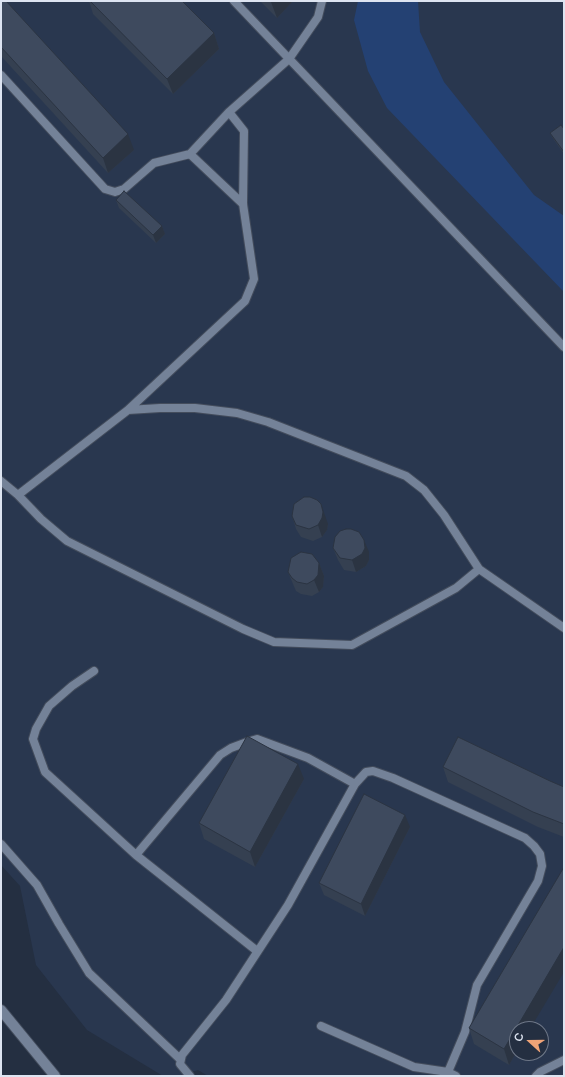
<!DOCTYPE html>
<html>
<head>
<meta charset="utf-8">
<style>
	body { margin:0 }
	#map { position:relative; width:565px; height:1077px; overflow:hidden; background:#242f41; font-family:Manrope,sans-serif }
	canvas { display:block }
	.frame { position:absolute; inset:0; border:2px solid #dde4f1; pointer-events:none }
	.north { position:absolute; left:509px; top:1021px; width:40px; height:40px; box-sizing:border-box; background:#242f41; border:1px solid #6e7787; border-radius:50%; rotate:291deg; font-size:11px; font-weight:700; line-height:16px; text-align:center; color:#dde4f1 }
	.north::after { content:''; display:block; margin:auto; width:14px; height:18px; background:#efa377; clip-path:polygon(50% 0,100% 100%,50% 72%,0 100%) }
</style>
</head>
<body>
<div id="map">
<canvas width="565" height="1077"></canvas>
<div class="frame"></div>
<div class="north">С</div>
</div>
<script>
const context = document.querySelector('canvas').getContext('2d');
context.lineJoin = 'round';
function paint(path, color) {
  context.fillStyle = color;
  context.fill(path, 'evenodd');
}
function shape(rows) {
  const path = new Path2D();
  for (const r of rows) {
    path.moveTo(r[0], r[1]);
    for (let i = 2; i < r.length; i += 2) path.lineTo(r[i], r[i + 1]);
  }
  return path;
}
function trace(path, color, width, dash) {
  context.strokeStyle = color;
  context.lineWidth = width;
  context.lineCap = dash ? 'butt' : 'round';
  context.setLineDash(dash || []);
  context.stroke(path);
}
paint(shape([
	[1,1,564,1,564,1076,208,1076,198,1070,179,1076,163,1076,87,1030,36,965,20,886,1,865],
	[517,1029,541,1029,541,1053,517,1053]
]), '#29374f');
paint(shape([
	[358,1,418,1,420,32,444,82,534,195,564,216,564,292,387,108,368,71,354,20]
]), '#244173');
const lane = shape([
	[234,1,564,347],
	[1,75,105,189,115,192,124,189,154,163,190,154,229,112,289,59,318,17,322,1],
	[190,154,243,204],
	[128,410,245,301,254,279,243,204,244,131,229,112],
	[1,481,18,495,128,410,160,408,195,408,237,413,268,422,406,476,424,490,444,515,479,569,564,628],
	[18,495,41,519,67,541,243,629,274,642,352,645,456,588,479,569],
	[94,671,72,686,49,706,36,729,33,739,45,772,136,855,257,951],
	[1,844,37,885,59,924,89,973,180,1059],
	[136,855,220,755,231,748,247,742,257,739,308,758,355,784],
	[448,1072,456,1076],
	[190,1076,180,1064,182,1055,226,1000,288,905,355,784,366,772,373,771,393,778,525,838,534,846,540,854,542,866,538,881,477,985,465,1032,448,1072,414,1067,321,1026],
	[536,1076,540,1072,564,1060]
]);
const street = shape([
	[1,1010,55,1076]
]);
trace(lane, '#434c5c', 10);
trace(street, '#434c5c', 12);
trace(lane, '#748298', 8);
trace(street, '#748298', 10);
paint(shape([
	[1,1,134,150,108,173,1,56],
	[89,1,182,1,214,33,219,49,173,94,93,14],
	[260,1,293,1,277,18],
	[564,129,564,154,552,137,550,133],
	[116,200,162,226,165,234,156,243,119,208],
	[292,516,328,524,327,530,322,537,313,541,301,537,296,529],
	[333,548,369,552,369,560,366,566,356,572,344,570,338,560],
	[319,563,324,576,323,587,319,592,312,596,301,594,296,591,293,584,288,572],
	[443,767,550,781,564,787,564,837,538,827,448,782],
	[304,779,255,867,204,839,199,823],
	[410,827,365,916,324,895,319,883],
	[469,1028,517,1029,517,1051,509,1065,474,1044]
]), '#354051');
paint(shape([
	[273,1,293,1,277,18,271,2],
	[214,33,219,49,173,94,167,79],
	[128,134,134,150,108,173,103,158],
	[162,226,165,234,156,243,153,235],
	[321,504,328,524,327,530,322,537,318,525],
	[364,540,369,552,369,560,366,566,356,572,352,560],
	[319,563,324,576,323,587,319,592,314,580],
	[298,764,304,779,255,867,250,852],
	[405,815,410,827,365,916,361,904],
	[564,947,564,972,530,1029,517,1029,517,1051,509,1065,504,1049]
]), '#2b3442');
const building = shape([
	[1,1,6,1,128,134,103,158,1,47,1,1],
	[90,1,182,1,214,33,167,79,90,1],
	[561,125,564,129,564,152,550,133,561,125],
	[124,191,162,226,153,235,116,200,124,191],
	[304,497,310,497,317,500,321,504,323,512,322,518,318,525,309,529,296,525,292,516,294,504,304,497],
	[346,529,351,529,359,532,364,540,365,548,362,554,352,560,340,558,333,548,335,537,340,531,346,529],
	[301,552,312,554,319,563,318,575,314,580,307,584,297,582,292,578,288,572,291,558,301,552],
	[247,736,298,764,250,852,199,823,247,736],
	[458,737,550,781,564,787,564,824,533,812,443,767,458,737],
	[364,794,405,815,361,904,319,883,364,794],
	[564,867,564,947,504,1049,469,1028,564,867]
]);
paint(building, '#3e4a5e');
trace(building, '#2b3442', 1);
</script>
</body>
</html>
